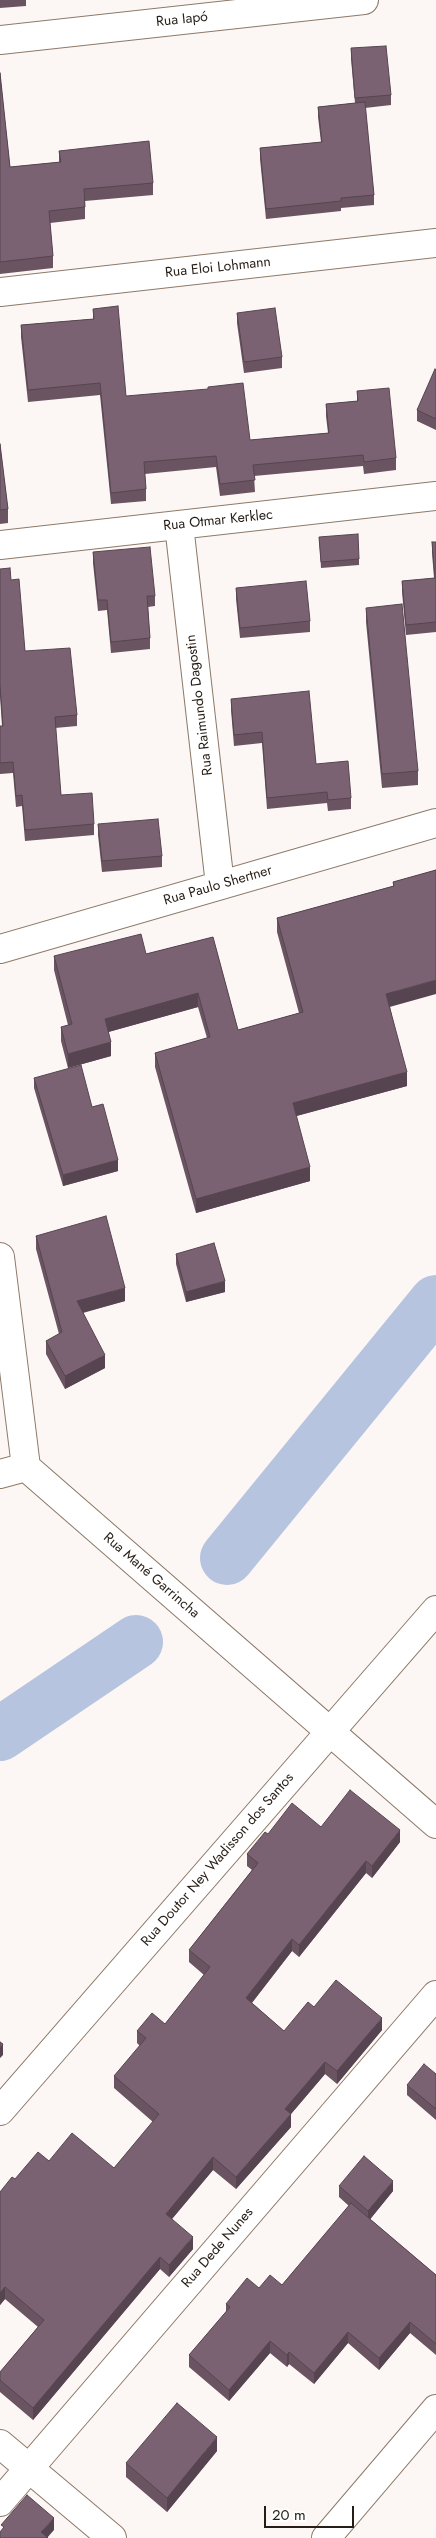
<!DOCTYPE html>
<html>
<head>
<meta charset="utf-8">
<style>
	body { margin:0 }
	#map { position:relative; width:436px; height:2538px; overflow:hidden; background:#fcf7f4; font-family:Jost,sans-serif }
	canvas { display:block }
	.scale { position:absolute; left:264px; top:2506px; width:90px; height:22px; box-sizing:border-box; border:2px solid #251d16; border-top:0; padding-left:6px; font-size:15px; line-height:18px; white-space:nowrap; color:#251d16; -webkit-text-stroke:4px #fff; paint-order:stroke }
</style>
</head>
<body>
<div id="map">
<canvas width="436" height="2538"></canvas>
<div class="scale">20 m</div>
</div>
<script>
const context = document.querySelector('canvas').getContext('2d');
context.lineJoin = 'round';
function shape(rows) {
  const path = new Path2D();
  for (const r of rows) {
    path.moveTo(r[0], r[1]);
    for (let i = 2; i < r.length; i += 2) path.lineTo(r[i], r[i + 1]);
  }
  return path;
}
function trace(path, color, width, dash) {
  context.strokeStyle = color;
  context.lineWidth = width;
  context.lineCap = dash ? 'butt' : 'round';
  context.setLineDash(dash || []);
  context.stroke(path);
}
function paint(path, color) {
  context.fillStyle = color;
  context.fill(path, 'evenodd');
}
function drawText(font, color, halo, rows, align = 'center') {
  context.font = font + ' Jost,sans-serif';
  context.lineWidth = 4;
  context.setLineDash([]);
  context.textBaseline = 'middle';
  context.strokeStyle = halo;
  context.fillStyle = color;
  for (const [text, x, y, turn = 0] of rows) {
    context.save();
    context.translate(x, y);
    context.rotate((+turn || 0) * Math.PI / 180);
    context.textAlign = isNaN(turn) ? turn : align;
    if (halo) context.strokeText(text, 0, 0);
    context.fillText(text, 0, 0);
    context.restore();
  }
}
trace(shape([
	[227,1558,436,1302],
	[0,1734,136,1642]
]), '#b6c4df', 54);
const minor = shape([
	[0,40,364,0],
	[0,292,436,243],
	[179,525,220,885],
	[0,545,436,496],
	[0,949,436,823],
	[0,1257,26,1467,436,1824],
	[0,1474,26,1467],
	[0,2111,436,1610],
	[0,2444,112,2538],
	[0,2502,436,1995],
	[326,2538,436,2409]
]);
trace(minor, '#8d7968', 30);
trace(minor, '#fff', 28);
paint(shape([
	[0,0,26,0,26,6,0,8],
	[351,48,391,95,391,105,365,108,374,195,374,205,341,208,341,211,266,219,260,159,260,148,321,142,318,117,318,107,355,103,351,59],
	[0,73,10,167,59,162,59,151,153,183,153,195,85,201,85,219,50,223,53,256,53,268,0,274],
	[93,309,126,396,250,440,328,433,326,416,326,404,357,401,357,391,396,458,396,470,364,474,363,466,254,476,255,492,220,496,216,467,145,474,146,489,146,501,111,504,100,395,28,402,21,337,21,325,93,319],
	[237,313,282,357,282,368,244,373,237,323],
	[436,370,436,430,417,421,417,410],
	[0,444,8,509,8,523,0,524],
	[319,537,359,559,359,565,321,568],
	[432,542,436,542,436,632,406,635,402,592,402,581,434,578,432,553],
	[93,552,155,596,155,606,148,607,150,638,150,649,111,653,107,610,98,611,93,563],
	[0,569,11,580,25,651,77,715,77,726,55,728,61,795,94,824,94,835,25,841,22,806,16,807,13,773,0,774,0,726,2,726,0,696],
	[236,588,310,621,310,632,240,638,236,599],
	[366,608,418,771,418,785,382,788,366,622],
	[231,699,316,764,351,798,351,809,328,811,327,803,267,809,262,743,234,746,231,710],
	[98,824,162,856,162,867,102,872,98,835],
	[436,870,390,1007,407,1086,296,1116,310,1181,196,1213,155,1067,155,1053,207,1038,198,1007,108,1032,111,1056,68,1068,61,1041,61,1027,68,1025,54,970,54,956,146,954,213,937,238,1030,299,1013,277,932,277,918,393,886,393,882],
	[34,1078,92,1107,118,1171,63,1186,34,1088],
	[36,1236,125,1301,83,1313,105,1368,65,1389,46,1354,46,1341,59,1334,36,1249],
	[176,1254,225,1292,186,1302,176,1264],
	[321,1827,400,1842,372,1878,366,1873,299,1957,292,1951,252,2003,284,2031,314,2007,382,2030,337,2084,325,2074,291,2114,291,2127,236,2189,213,2170,172,2219,193,2249,169,2277,160,2269,33,2420,0,2392,0,2372,38,2327,5,2299,0,2305,0,2192,15,2179,49,2161,114,2168,153,2122,114,2088,114,2076,140,2046,137,2043,137,2031,165,2024,204,1975,189,1962,189,1950,252,1870,247,1866,247,1854,268,1834],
	[436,2074,436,2120,407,2095,407,2085],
	[339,2186,393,2191,370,2219,436,2275,436,2355,410,2333,379,2370,348,2343,314,2384,289,2364,287,2367,270,2353,229,2401,189,2367,189,2355,226,2312,226,2304,259,2288,282,2285,349,2206,339,2197],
	[217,2451,167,2512,126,2477,126,2463]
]), '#6a5462');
paint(shape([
	[436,980,436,994,386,1008,386,994],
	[198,993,198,1007,105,1033,105,1019],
	[111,1042,111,1056,68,1068,68,1054],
	[407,1072,407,1086,293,1117,293,1103],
	[118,1160,118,1171,63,1186,63,1175],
	[310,1167,310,1181,196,1213,196,1199],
	[225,1281,225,1292,186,1302,186,1292],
	[125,1288,125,1301,77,1314,77,1301],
	[105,1355,105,1368,65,1389,65,1376],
	[400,1830,400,1842,372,1878,372,1866],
	[366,1861,366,1873,299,1957,299,1945],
	[292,1939,292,1951,246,2010,246,1998],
	[382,2018,382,2030,337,2084,337,2071],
	[3,2044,3,2055,0,2058,0,2048],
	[325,2062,325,2074,285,2121,285,2109],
	[291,2114,291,2127,236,2189,236,2177],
	[213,2157,213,2170,166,2226,166,2214],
	[393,2181,393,2191,368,2222,368,2211],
	[193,2237,193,2249,169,2277,169,2265],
	[160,2257,160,2269,33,2420,33,2408],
	[5,2287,5,2299,0,2305,0,2293],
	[410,2322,410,2333,379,2370,379,2358],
	[348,2332,348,2343,314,2384,314,2373],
	[270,2341,270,2353,229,2401,229,2390],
	[289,2352,289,2364,287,2367,287,2355],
	[217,2437,217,2451,167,2512,167,2498],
	[54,2518,54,2530,47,2538,41,2532]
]), '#564550');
const building = shape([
	[386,46,391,95,355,98,351,48,386,46],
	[0,73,10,167,61,162,59,151,149,141,153,183,84,189,85,207,49,211,53,256,0,262,0,73],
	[365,102,374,195,341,198,341,201,266,209,260,148,322,142,318,107,365,102],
	[118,306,126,396,208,389,208,387,243,383,250,440,329,433,326,404,358,401,357,391,389,388,396,458,364,462,363,455,253,465,255,480,220,484,216,456,144,462,146,489,111,493,100,383,28,390,21,325,94,319,93,309,118,306],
	[275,308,282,357,244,362,237,313,275,308],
	[435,369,436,370,436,419,417,410,435,369],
	[0,444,8,509,0,510,0,444],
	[358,534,359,559,321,562,319,537,358,534],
	[432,542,436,542,436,622,406,625,402,581,435,578,432,542],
	[150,547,155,596,147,596,150,638,111,642,107,600,98,600,93,552,150,547],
	[10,568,11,580,19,579,25,651,70,648,77,715,55,717,61,795,92,793,94,824,25,830,22,795,16,796,13,762,0,763,0,726,3,726,0,685,0,569,10,568],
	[306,581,310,621,240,628,236,588,306,581],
	[402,604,418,771,382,774,366,608,402,604],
	[309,691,316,764,348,761,351,798,328,800,327,792,267,798,262,732,234,735,231,699,309,691],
	[158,819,162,856,102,861,98,824,158,819],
	[436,870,436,980,386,994,407,1072,293,1103,310,1167,196,1199,155,1053,210,1037,198,993,105,1019,111,1042,68,1054,61,1027,72,1024,54,956,141,934,146,954,213,937,238,1030,303,1012,277,918,394,886,393,882,436,870],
	[81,1065,92,1107,103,1104,118,1160,63,1175,34,1078,81,1065],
	[106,1216,125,1288,77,1301,105,1355,65,1376,46,1341,62,1332,36,1236,106,1216],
	[214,1243,225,1281,186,1292,176,1254,214,1243],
	[350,1790,400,1830,372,1866,366,1861,299,1945,292,1939,246,1998,284,2031,308,2002,314,2007,336,1980,382,2018,337,2071,325,2062,285,2109,291,2114,236,2177,213,2157,166,2214,193,2237,169,2265,160,2257,33,2408,0,2380,0,2372,44,2320,5,2287,0,2293,0,2192,12,2177,15,2179,38,2152,49,2161,72,2133,114,2168,159,2114,114,2076,146,2038,137,2031,152,2013,165,2024,210,1967,189,1950,258,1863,247,1854,265,1832,268,1834,292,1803,321,1827,350,1790],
	[0,2042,3,2044,0,2048,0,2042],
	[424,2064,436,2074,436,2109,407,2085,424,2064],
	[364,2156,393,2181,368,2211,339,2186,364,2156],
	[351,2203,436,2275,436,2344,410,2322,379,2358,348,2332,314,2373,289,2352,287,2355,270,2341,229,2390,189,2355,230,2307,226,2304,247,2278,259,2288,270,2275,282,2285,351,2203],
	[177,2403,217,2437,167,2498,126,2463,177,2403],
	[27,2495,54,2518,41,2532,48,2538,0,2538,0,2532,4,2527,1,2525,27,2495]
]);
paint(building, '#7b6272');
trace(building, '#564550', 1);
drawText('14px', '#251d16', '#fff', [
	["Rua Iapó",182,20,-6],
	["Rua Eloi Lohmann",218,268,-6],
	["Rua Otmar Kerklec",218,521,-6],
	["Rua Raimundo Dagostin",200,705,-97],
	["Rua Paulo Shertner",218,886,-16],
	["Rua Mané Garrincha",151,1576,41],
	["Rua Doutor Ney Wadisson dos Santos",218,1860,-49],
	["Rua Dede Nunes",218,2248,-49]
]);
</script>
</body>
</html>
